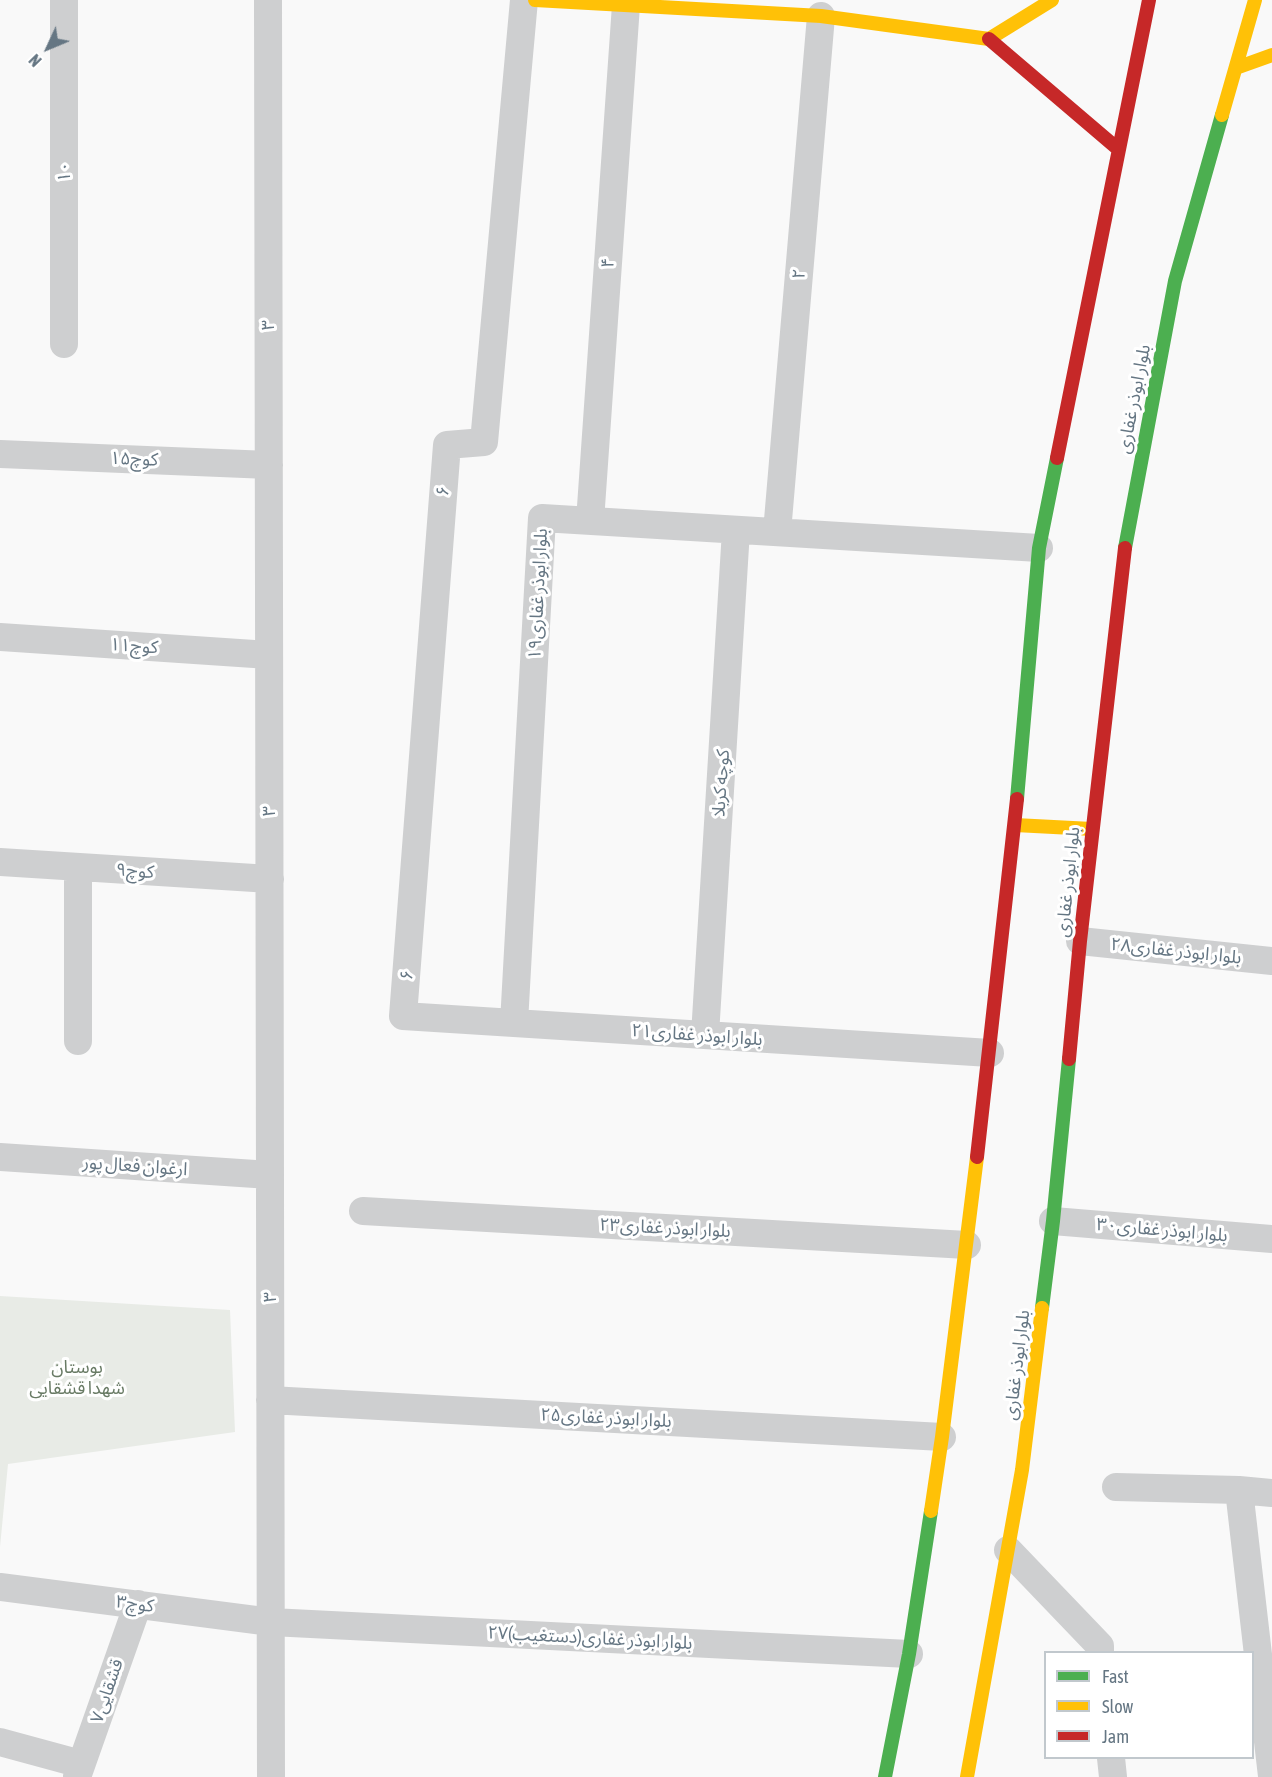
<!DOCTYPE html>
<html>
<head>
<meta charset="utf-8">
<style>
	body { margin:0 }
	#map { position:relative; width:1272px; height:1777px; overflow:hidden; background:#f9f9f9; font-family:"Asap Condensed",sans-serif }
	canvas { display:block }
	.legend { position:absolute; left:1044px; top:1651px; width:210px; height:108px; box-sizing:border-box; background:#fff; border:2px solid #c1c8cd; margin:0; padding:8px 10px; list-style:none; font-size:18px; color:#657683 }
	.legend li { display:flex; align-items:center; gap:12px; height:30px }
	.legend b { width:30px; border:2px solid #c1c8cd }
	.north { position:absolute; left:18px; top:18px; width:60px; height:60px; -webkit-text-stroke:4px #fff; paint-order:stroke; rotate:226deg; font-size:16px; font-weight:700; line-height:24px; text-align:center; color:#657683 }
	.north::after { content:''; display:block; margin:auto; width:21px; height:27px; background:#657683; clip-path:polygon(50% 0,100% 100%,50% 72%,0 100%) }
</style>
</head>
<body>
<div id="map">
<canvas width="1272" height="1777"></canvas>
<ul class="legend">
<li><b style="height:8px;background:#4caf50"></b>Fast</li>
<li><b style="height:8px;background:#ffc107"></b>Slow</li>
<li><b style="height:8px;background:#c62828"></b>Jam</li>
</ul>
<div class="north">N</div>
</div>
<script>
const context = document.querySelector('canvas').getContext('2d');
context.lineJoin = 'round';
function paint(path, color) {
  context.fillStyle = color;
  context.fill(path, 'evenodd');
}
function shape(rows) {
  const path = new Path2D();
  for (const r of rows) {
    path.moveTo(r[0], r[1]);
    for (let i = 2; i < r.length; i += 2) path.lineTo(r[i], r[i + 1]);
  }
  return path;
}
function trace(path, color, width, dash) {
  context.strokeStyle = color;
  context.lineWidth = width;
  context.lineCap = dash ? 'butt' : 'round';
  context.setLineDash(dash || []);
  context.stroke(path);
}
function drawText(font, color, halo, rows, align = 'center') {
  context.font = font + ' "Asap Condensed","Noto Sans Arabic",sans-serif';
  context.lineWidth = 6;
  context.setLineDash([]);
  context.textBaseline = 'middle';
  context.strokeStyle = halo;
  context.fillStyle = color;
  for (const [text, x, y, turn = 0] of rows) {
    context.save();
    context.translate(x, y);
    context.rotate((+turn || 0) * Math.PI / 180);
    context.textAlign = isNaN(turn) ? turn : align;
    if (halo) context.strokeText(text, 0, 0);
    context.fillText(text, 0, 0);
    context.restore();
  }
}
paint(shape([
	[0,1296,230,1310,235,1432,8,1464,0,1547]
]), '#e8ebe6');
trace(shape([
	[268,0,271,1777],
	[524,0,484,442,447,445,403,1016,990,1053],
	[64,344,64,0],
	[0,454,269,465],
	[590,521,626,5],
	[777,532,821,16],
	[0,637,269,655],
	[0,862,270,879],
	[1080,941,1272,961],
	[514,1023,542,518,1039,548],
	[705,1035,736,530],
	[78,1041,78,867],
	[0,1157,270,1175],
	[363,1211,967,1245],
	[1053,1221,1272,1239],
	[270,1400,942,1437],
	[1116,1487,1239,1490,1272,1493],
	[1239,1490,1272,1776],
	[1008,1550,1100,1646,1100,1652],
	[0,1587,271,1622,909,1654],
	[0,1742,81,1764],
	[1111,1758,1113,1777],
	[77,1777,138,1604]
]), '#cecfd0', 28);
trace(shape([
	[1125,548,1175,281,1222,115],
	[1017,799,1039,548,1057,458],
	[1042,1308,1053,1221,1069,1059],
	[885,1777,909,1654,931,1511]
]), '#4caf50', 14);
trace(shape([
	[535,0,821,16,989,39],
	[989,39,1052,0],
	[1236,68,1272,55],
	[1222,115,1255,0],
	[1015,825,1092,829],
	[931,1511,942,1437,977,1157],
	[967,1777,1022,1470,1042,1308]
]), '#ffc107', 14);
trace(shape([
	[989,39,1118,149],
	[1057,458,1149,0],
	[1069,1059,1080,941,1125,548],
	[977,1157,1017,799]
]), '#c62828', 14);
drawText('18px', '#657683', '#fff', [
	["۱۰",64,172,-90],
	["۴",608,263,-86],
	["۲",799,274,-85],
	["۳",268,325,-90],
	["بلوار ابوذر غفاری",1134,399,-79],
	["۱۵کوچ",134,459,2],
	["۶",443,491,-86],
	["بلوار ابوذر غفاری۱۹",538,594,-87],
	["۱۱کوچ",134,646,4],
	["کوچه کربلا",721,783,-86],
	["۳",269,811,-90],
	["۹کوچ",135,871,4],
	["بلوار ابوذر غفاری",1068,882,-84],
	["بلوار ابوذر غفاری۲۸",1176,951,6],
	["۶",407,975,-86],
	["۲۱بلوار ابوذر غفاری",697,1035,4],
	["ارغوان فعال پور",135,1166,4],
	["بلوار ابوذر غفاری۲۳",665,1228,3],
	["بلوار ابوذر غفاری۳۰",1162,1230,5],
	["۳",270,1297,-90],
	["بلوار ابوذر غفاری",1017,1365,-83],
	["بلوار ابوذر غفاری۲۵",606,1418,3],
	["۳کوچ",135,1604,7],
	["۲۷بلوار ابوذر غفاری(دستغیب)",590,1638,3],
	["۷قشقایی",107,1691,-71]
]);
drawText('18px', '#687a64', '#fff', [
	["بوستان",77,1367],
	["شهدا قشقایی",77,1388]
]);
</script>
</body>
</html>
